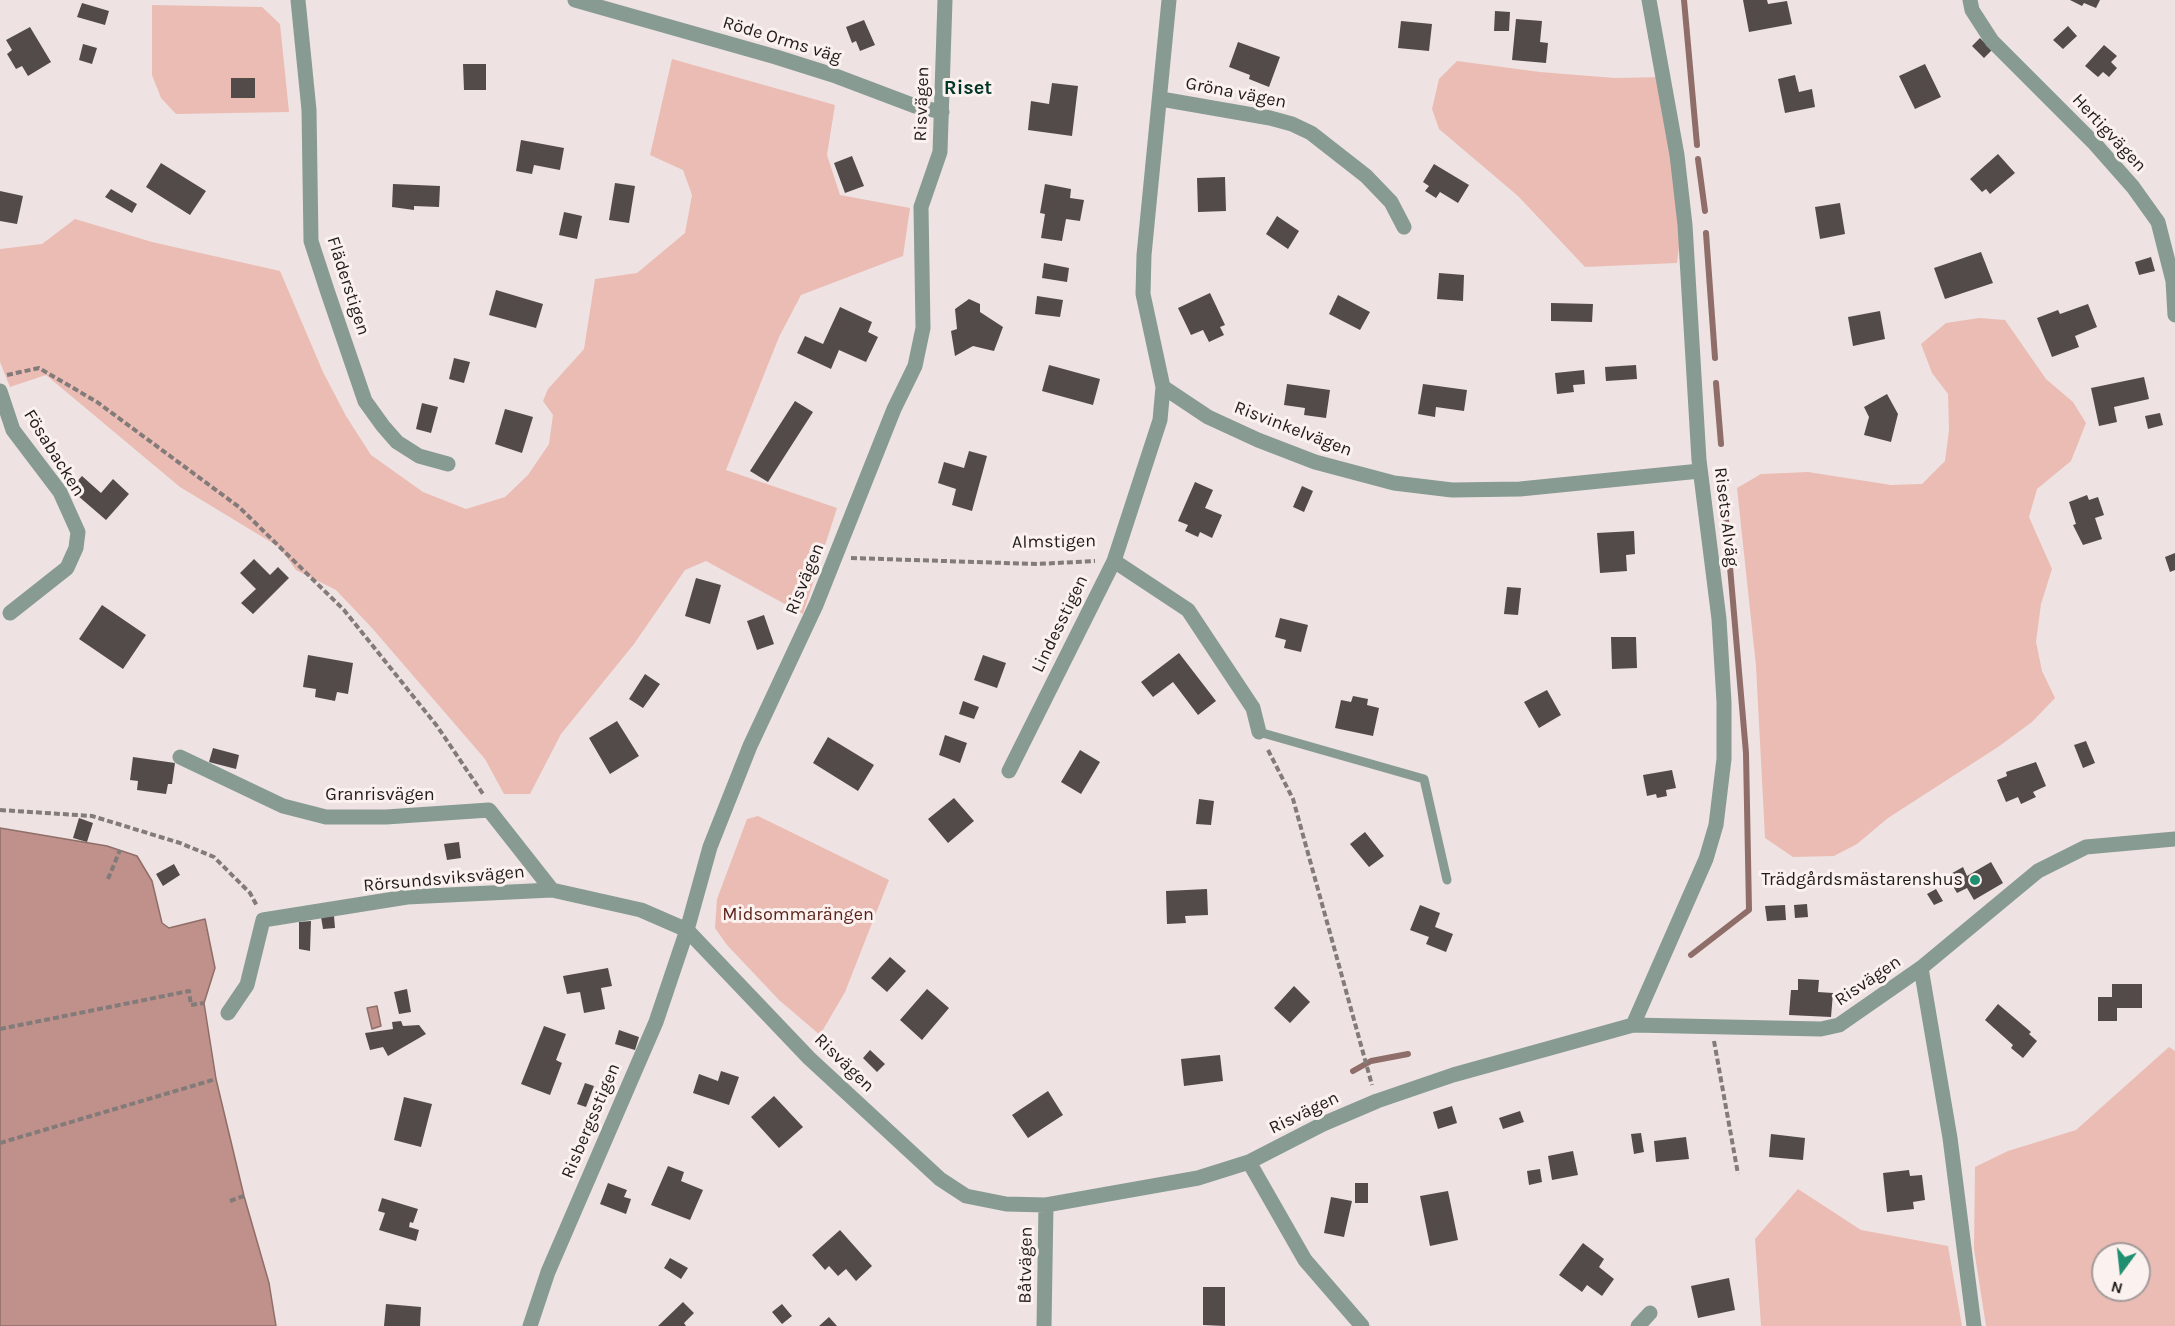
<!DOCTYPE html>
<html>
<head>
<meta charset="utf-8">
<style>
	body { margin:0 }
	#map { position:relative; width:2175px; height:1326px; overflow:hidden; background:#eee3e2; font-family:Karla,sans-serif }
	canvas { display:block }
	.north { position:absolute; left:2091px; top:1242px; width:60px; height:60px; box-sizing:border-box; background:#fbf1ef; border:2px solid #a39b9a; border-radius:50%; rotate:195deg; font-size:16px; font-weight:700; line-height:24px; text-align:center; color:#1f1b1b }
	.north::after { content:''; display:block; margin:auto; width:21px; height:27px; background:#1f8f70; clip-path:polygon(50% 0,100% 100%,50% 72%,0 100%) }
</style>
</head>
<body>
<div id="map">
<canvas width="2175" height="1326"></canvas>
<div class="north">N</div>
</div>
<script>
const context = document.querySelector('canvas').getContext('2d');
context.lineJoin = 'round';
function paint(path, color) {
  context.fillStyle = color;
  context.fill(path, 'evenodd');
}
function shape(rows) {
  const path = new Path2D();
  for (const r of rows) {
    path.moveTo(r[0], r[1]);
    for (let i = 2; i < r.length; i += 2) path.lineTo(r[i], r[i + 1]);
  }
  return path;
}
function trace(path, color, width, dash) {
  context.strokeStyle = color;
  context.lineWidth = width;
  context.lineCap = dash ? 'butt' : 'round';
  context.setLineDash(dash || []);
  context.stroke(path);
}
function drawText(font, color, halo, rows, align = 'center') {
  context.font = font + ' Karla,sans-serif';
  context.lineWidth = 6;
  context.setLineDash([]);
  context.textBaseline = 'middle';
  context.strokeStyle = halo;
  context.fillStyle = color;
  for (const [text, x, y, turn = 0] of rows) {
    context.save();
    context.translate(x, y);
    context.rotate((+turn || 0) * Math.PI / 180);
    context.textAlign = isNaN(turn) ? turn : align;
    if (halo) context.strokeText(text, 0, 0);
    context.fillText(text, 0, 0);
    context.restore();
  }
}
paint(shape([
	[152,5,262,7,280,24,289,112,176,114,161,98,152,75],
	[672,59,835,105,827,155,840,195,910,208,903,256,801,295,779,337,726,470,837,508,803,614,706,561,685,570,634,644,561,734,530,794,504,794,485,759,372,628,336,590,296,570,279,547,180,487,46,375,10,387,0,362,0,249,42,244,75,219,152,242,280,271,323,372,346,416,371,455,423,492,466,509,505,497,528,475,549,444,553,415,543,401,548,389,584,349,595,279,637,273,685,233,692,195,683,170,650,155],
	[1457,61,1540,72,1615,78,1664,77,1682,223,1677,263,1585,267,1518,196,1439,129,1432,109,1439,79],
	[1979,318,2005,320,2046,379,2073,402,2086,423,2071,461,2037,489,2029,517,2052,569,2041,604,2036,642,2042,671,2055,698,2032,722,1998,747,1888,818,1857,844,1834,856,1793,857,1765,838,1756,666,1737,488,1761,474,1808,472,1891,485,1922,484,1945,461,1949,430,1948,394,1932,373,1921,344,1946,323],
	[758,816,889,880,845,992,820,1035,779,1000,727,945,715,928,717,899,747,819],
	[2169,1047,2175,1051,2175,1326,1986,1326,1974,1249,1975,1167,2008,1151,2076,1130],
	[2103,1254,2139,1254,2139,1290,2103,1290],
	[1798,1189,1861,1230,1948,1246,1962,1326,1761,1326,1755,1239]
]), '#ebbcb4');
const water = shape([
	[0,828,107,846,137,856,152,881,162,923,169,928,205,919,215,968,204,1003,216,1079,244,1196,269,1283,276,1326,0,1326,0,828],
	[377,1006,381,1026,372,1029,367,1008,377,1006]
]);
paint(water, '#bf918a');
trace(water, '#8f6e69', 1.5);
trace(shape([
	[1684,0,1697,145],
	[1698,159,1705,211],
	[1706,233,1715,358],
	[1716,383,1721,444],
	[1691,955,1749,910,1746,753,1722,474],
	[1353,1071,1371,1061,1408,1054]
]), '#8f6e69', 6);
paint(shape([
	[1743,0,1767,0,1768,4,1787,1,1792,24,1749,32],
	[2070,0,2100,0,2096,8,2084,3,2082,6],
	[82,3,109,11,105,25,77,17],
	[1495,11,1510,12,1509,31,1494,31],
	[1516,19,1542,21,1540,42,1548,43,1546,63,1512,60],
	[864,20,875,45,860,51,856,41,852,43,846,27],
	[1401,21,1432,24,1429,51,1398,48],
	[2068,26,2077,36,2063,49,2053,40],
	[30,27,51,62,28,76,22,66,16,69,7,54,12,50,6,40],
	[1980,38,1992,50,1984,58,1972,46],
	[1238,42,1280,57,1269,87,1249,79,1250,75,1229,67],
	[83,44,97,48,92,64,79,60],
	[2104,45,2117,56,2111,62,2117,68,2109,77,2103,72,2098,77,2085,66],
	[463,64,486,64,486,90,464,90],
	[1925,64,1941,97,1915,109,1899,76],
	[1795,75,1799,92,1812,89,1815,107,1785,113,1778,79],
	[231,78,255,78,255,98,231,98],
	[1052,83,1078,86,1072,136,1028,130,1031,101,1049,104],
	[521,140,564,148,560,170,534,165,532,174,516,171],
	[1998,154,2015,173,1990,194,1986,189,1982,192,1970,179],
	[852,156,864,186,845,193,834,163],
	[161,163,206,191,190,215,146,187],
	[1434,164,1469,185,1458,203,1440,192,1436,198,1425,191,1429,186,1423,182],
	[1225,177,1226,211,1198,212,1197,178],
	[615,183,635,186,629,223,609,220],
	[393,184,440,186,439,207,414,206,414,210,392,207],
	[1045,184,1071,189,1070,198,1084,200,1080,221,1066,219,1062,241,1041,238,1045,214,1040,213],
	[111,189,137,204,132,213,105,197],
	[0,191,23,196,17,224,0,221],
	[1840,203,1845,234,1820,239,1815,207],
	[564,212,582,216,577,239,559,235],
	[1277,216,1299,231,1288,249,1266,234],
	[1981,252,1993,283,1945,299,1934,268],
	[2151,257,2155,271,2139,275,2135,262],
	[1044,263,1069,268,1067,282,1042,278],
	[1439,273,1464,275,1463,301,1437,299],
	[496,290,543,304,536,328,489,315],
	[1210,293,1225,325,1220,327,1224,335,1209,342,1203,330,1191,335,1178,308],
	[1338,295,1370,312,1360,330,1329,314],
	[1037,296,1063,300,1060,317,1035,314],
	[969,299,980,304,980,312,1003,327,994,351,973,346,955,356,951,331,957,329,955,309],
	[1551,303,1593,304,1592,322,1551,321],
	[2088,304,2097,327,2075,336,2079,347,2052,357,2037,318,2058,310,2060,314],
	[840,307,872,322,868,332,878,337,866,362,839,350,831,369,797,353,805,336,823,344],
	[1880,311,1885,339,1853,346,1848,317],
	[454,358,470,362,464,383,449,379],
	[1049,365,1100,379,1093,405,1042,391],
	[1636,365,1637,379,1606,381,1605,367],
	[1584,370,1585,384,1573,385,1574,392,1557,394,1555,373],
	[2144,377,2149,399,2114,407,2117,422,2099,426,2091,388],
	[1287,384,1330,390,1326,418,1304,415,1305,408,1284,405],
	[1423,384,1467,390,1464,411,1436,407,1435,417,1418,414],
	[1887,394,1898,414,1891,442,1864,435,1869,417,1864,407],
	[795,401,813,412,768,482,750,471],
	[422,403,438,407,431,433,416,429],
	[505,409,533,417,522,453,495,444],
	[2160,413,2163,425,2148,429,2145,416],
	[969,451,987,456,972,511,952,505,956,489,938,483,944,462,964,468],
	[82,476,101,493,113,479,129,494,106,520,70,489],
	[1195,482,1213,490,1205,508,1222,515,1212,538,1200,532,1198,537,1185,531,1188,525,1178,521],
	[1302,486,1313,491,1304,512,1293,507],
	[2087,495,2089,500,2098,497,2104,515,2095,518,2102,539,2083,545,2073,525,2076,524,2069,502],
	[1634,531,1635,554,1626,555,1627,571,1600,573,1597,533],
	[2175,553,2175,570,2170,572,2165,557],
	[254,559,270,575,278,567,289,578,253,614,241,603,256,589,240,573],
	[696,578,721,585,710,624,685,616],
	[1507,587,1521,588,1518,615,1504,614],
	[102,605,146,635,123,669,79,639],
	[764,615,774,644,757,650,747,621],
	[1280,618,1308,625,1301,652,1284,648,1286,640,1275,637],
	[1611,637,1636,637,1637,668,1612,669],
	[1179,653,1216,701,1198,715,1173,682,1153,697,1141,682],
	[308,655,353,663,348,694,337,692,335,701,315,697,316,689,303,687],
	[983,655,1006,663,997,688,974,680],
	[645,674,660,684,643,708,629,699],
	[1547,690,1561,715,1539,728,1524,702],
	[1353,696,1368,699,1367,705,1379,708,1373,736,1335,728,1341,700,1351,702],
	[963,701,979,707,974,719,959,714],
	[617,721,639,756,610,774,589,738],
	[945,735,967,743,960,763,939,755],
	[828,737,874,765,858,791,813,763],
	[2086,741,2095,763,2083,768,2074,745],
	[213,748,239,755,236,769,209,762],
	[1080,750,1100,762,1081,794,1061,782],
	[133,757,175,763,172,784,168,784,166,794,137,790,138,781,130,780],
	[2036,762,2046,786,2033,792,2036,797,2021,804,2018,797,2006,802,1997,780,2007,776,2006,772],
	[1672,770,1676,788,1666,790,1667,796,1657,798,1656,794,1647,796,1643,775],
	[954,798,974,821,948,843,928,819],
	[1199,799,1214,801,1211,825,1196,824],
	[79,818,93,823,87,842,73,838],
	[1365,832,1384,856,1369,867,1350,844],
	[459,842,461,858,447,860,444,844],
	[1991,862,2003,883,1974,900,1967,888,1957,893,1947,876,1963,867,1967,876],
	[174,864,180,875,163,886,156,874],
	[1207,889,1208,915,1185,916,1186,923,1167,924,1166,891],
	[1936,889,1943,901,1934,905,1927,894],
	[1807,904,1808,917,1795,918,1794,905],
	[1420,905,1440,913,1435,927,1453,934,1446,952,1426,944,1429,937,1410,930],
	[1785,905,1786,920,1767,921,1765,906],
	[334,916,335,928,323,929,321,917],
	[311,921,310,951,299,949,299,922],
	[890,957,906,971,887,992,871,978],
	[608,968,612,986,601,988,605,1009,584,1013,580,992,567,994,563,976],
	[1798,979,1819,980,1818,992,1833,993,1831,1017,1789,1015,1791,990,1798,990],
	[2112,984,2142,984,2142,1008,2117,1008,2117,1021,2098,1021,2098,997,2112,997],
	[1294,986,1310,1002,1290,1023,1274,1008],
	[407,989,411,1012,399,1014,394,992],
	[927,989,949,1008,922,1040,900,1020],
	[1998,1004,2031,1032,2029,1034,2037,1041,2023,1058,2011,1048,2013,1045,1985,1020],
	[401,1021,403,1026,419,1025,426,1034,388,1056,383,1047,370,1050,365,1033,393,1029,392,1022],
	[544,1026,566,1034,556,1060,562,1063,550,1095,521,1084],
	[619,1030,639,1037,635,1050,615,1044],
	[870,1050,885,1064,877,1072,863,1058],
	[1220,1055,1223,1081,1184,1086,1181,1059],
	[721,1071,739,1077,729,1105,693,1093,699,1074,718,1081],
	[585,1083,594,1086,586,1107,577,1104],
	[1048,1091,1063,1115,1028,1138,1012,1115],
	[774,1096,803,1127,779,1148,751,1117],
	[404,1097,432,1104,421,1147,394,1140],
	[1452,1106,1457,1123,1438,1129,1433,1112],
	[1520,1111,1524,1122,1503,1129,1499,1118],
	[1641,1133,1644,1152,1634,1154,1631,1134],
	[1771,1134,1805,1138,1803,1160,1769,1157],
	[1686,1137,1689,1159,1656,1162,1654,1141],
	[1573,1151,1578,1175,1552,1180,1548,1156],
	[668,1166,684,1172,681,1181,703,1190,690,1220,651,1205],
	[1540,1169,1542,1182,1529,1185,1527,1171],
	[1909,1170,1910,1176,1922,1175,1925,1200,1913,1202,1914,1209,1887,1212,1883,1173],
	[608,1183,627,1190,624,1197,631,1199,626,1214,600,1204],
	[1355,1183,1368,1183,1368,1203,1355,1203],
	[1448,1191,1458,1240,1430,1246,1420,1196],
	[1331,1197,1352,1201,1344,1237,1324,1233],
	[382,1198,418,1209,413,1223,410,1222,409,1227,419,1230,416,1241,379,1230,385,1213,378,1211],
	[840,1230,872,1266,856,1281,846,1269,838,1276,829,1266,825,1270,812,1255],
	[1583,1243,1604,1259,1599,1267,1614,1279,1602,1296,1587,1285,1582,1292,1559,1275],
	[670,1258,688,1268,681,1279,664,1268],
	[1729,1278,1735,1310,1698,1318,1691,1286],
	[1203,1287,1225,1287,1225,1326,1203,1325],
	[683,1302,694,1313,684,1323,686,1326,658,1326],
	[386,1304,421,1307,420,1326,384,1326],
	[782,1304,792,1316,782,1324,772,1312],
	[829,1317,837,1326,819,1326]
]), '#534b4a');
trace(shape([
	[7,375,39,368,97,402,239,507,344,610,437,726,483,794],
	[851,558,1037,564,1095,561],
	[1268,750,1293,799,1372,1085],
	[0,810,92,816,180,843,214,857,250,893,257,906],
	[108,879,120,850],
	[0,1029,189,991,191,1005,204,1003],
	[1714,1041,1738,1174],
	[0,1143,216,1079],
	[230,1201,244,1196]
]), '#827b7a', 4, [6, 3]);
trace(shape([
	[1259,732,1424,779,1447,880]
]), '#879b93', 9);
trace(shape([
	[298,0,309,110,311,241,328,293,365,401,383,426,397,442,419,456,448,464],
	[575,0,776,57,833,75,915,106,942,112],
	[945,0,940,152,921,207,923,328,915,366,894,409,816,605,750,746,710,847,687,930,809,1058,940,1179,966,1196,1006,1204,1046,1205,1198,1178,1249,1162,1323,1124,1377,1101,1453,1075,1633,1025,1821,1029,1839,1025,1921,968,2038,871,2086,847,2175,839],
	[1169,0,1144,255,1143,294,1163,387,1208,417,1258,440,1315,462,1394,483,1452,490,1520,489,1700,471],
	[1970,0,1972,10,1992,41,2095,144,2133,187,2158,222,2173,281,2175,315],
	[1161,99,1270,118,1292,124,1311,133,1366,176,1391,202,1404,227],
	[0,391,13,430,60,492,78,532,76,548,67,568,10,613],
	[1114,561,1188,610,1253,708,1259,732],
	[180,757,283,806,326,817,386,817,489,810,552,890],
	[1009,771,1114,561,1160,420,1163,387],
	[1921,968,1950,1138,1974,1326],
	[228,1013,247,985,263,920,407,897,552,890,641,910,687,930,656,1022,548,1272,530,1326],
	[1633,1025,1706,859,1716,825,1724,759,1724,702,1719,619,1699,460,1685,225,1677,155,1649,0],
	[1249,1162,1305,1260,1362,1326],
	[1044,1326,1046,1205],
	[1638,1326,1650,1313]
]), '#879b93', 15);
for (const [x, y, r, color] of [
	[1975,880,6,"#1f8f70"]
]) {
  const dot = new Path2D();
  dot.arc(x, y, r, 0, 2 * Math.PI);
  context.fillStyle = color;
  context.fill(dot);
  trace(dot, '#fbf1ef', 2);
}
drawText('18px', '#1f1b1b', '#fbf1ef', [
	["Röde Orms väg",782,40,17],
	["Gröna vägen",1236,93,11],
	["Risvägen",922,104,-88],
	["Hertigvägen",2109,133,47],
	["Fläderstigen",348,286,72],
	["Risvinkelvägen",1293,429,21],
	["Fösabacken",54,453,58],
	["Risets Alväg",1726,517,83],
	["Almstigen",1054,542,-1],
	["Risvägen",805,579,-68],
	["Lindesstigen",1060,624,-64],
	["Granrisvägen",380,795],
	["Rörsundsviksvägen",444,879,-5],
	["Risvägen",1868,981,-34],
	["Risvägen",844,1063,44],
	["Risvägen",1304,1113,-26],
	["Risbergsstigen",591,1121,-67],
	["Båtvägen",1026,1265,-89]
]);
drawText('18px', '#1f1b1b', '#fbf1ef', [
	["Trädgårdsmästarenshus",1963,880]
], 'right');
drawText('18px', '#591f19', '#fbf1ef', [
	["Midsommarängen",798,915]
]);
drawText('bold 20px', '#003628', '#fbf1ef', [
	["Riset",968,88]
]);
</script>
</body>
</html>
